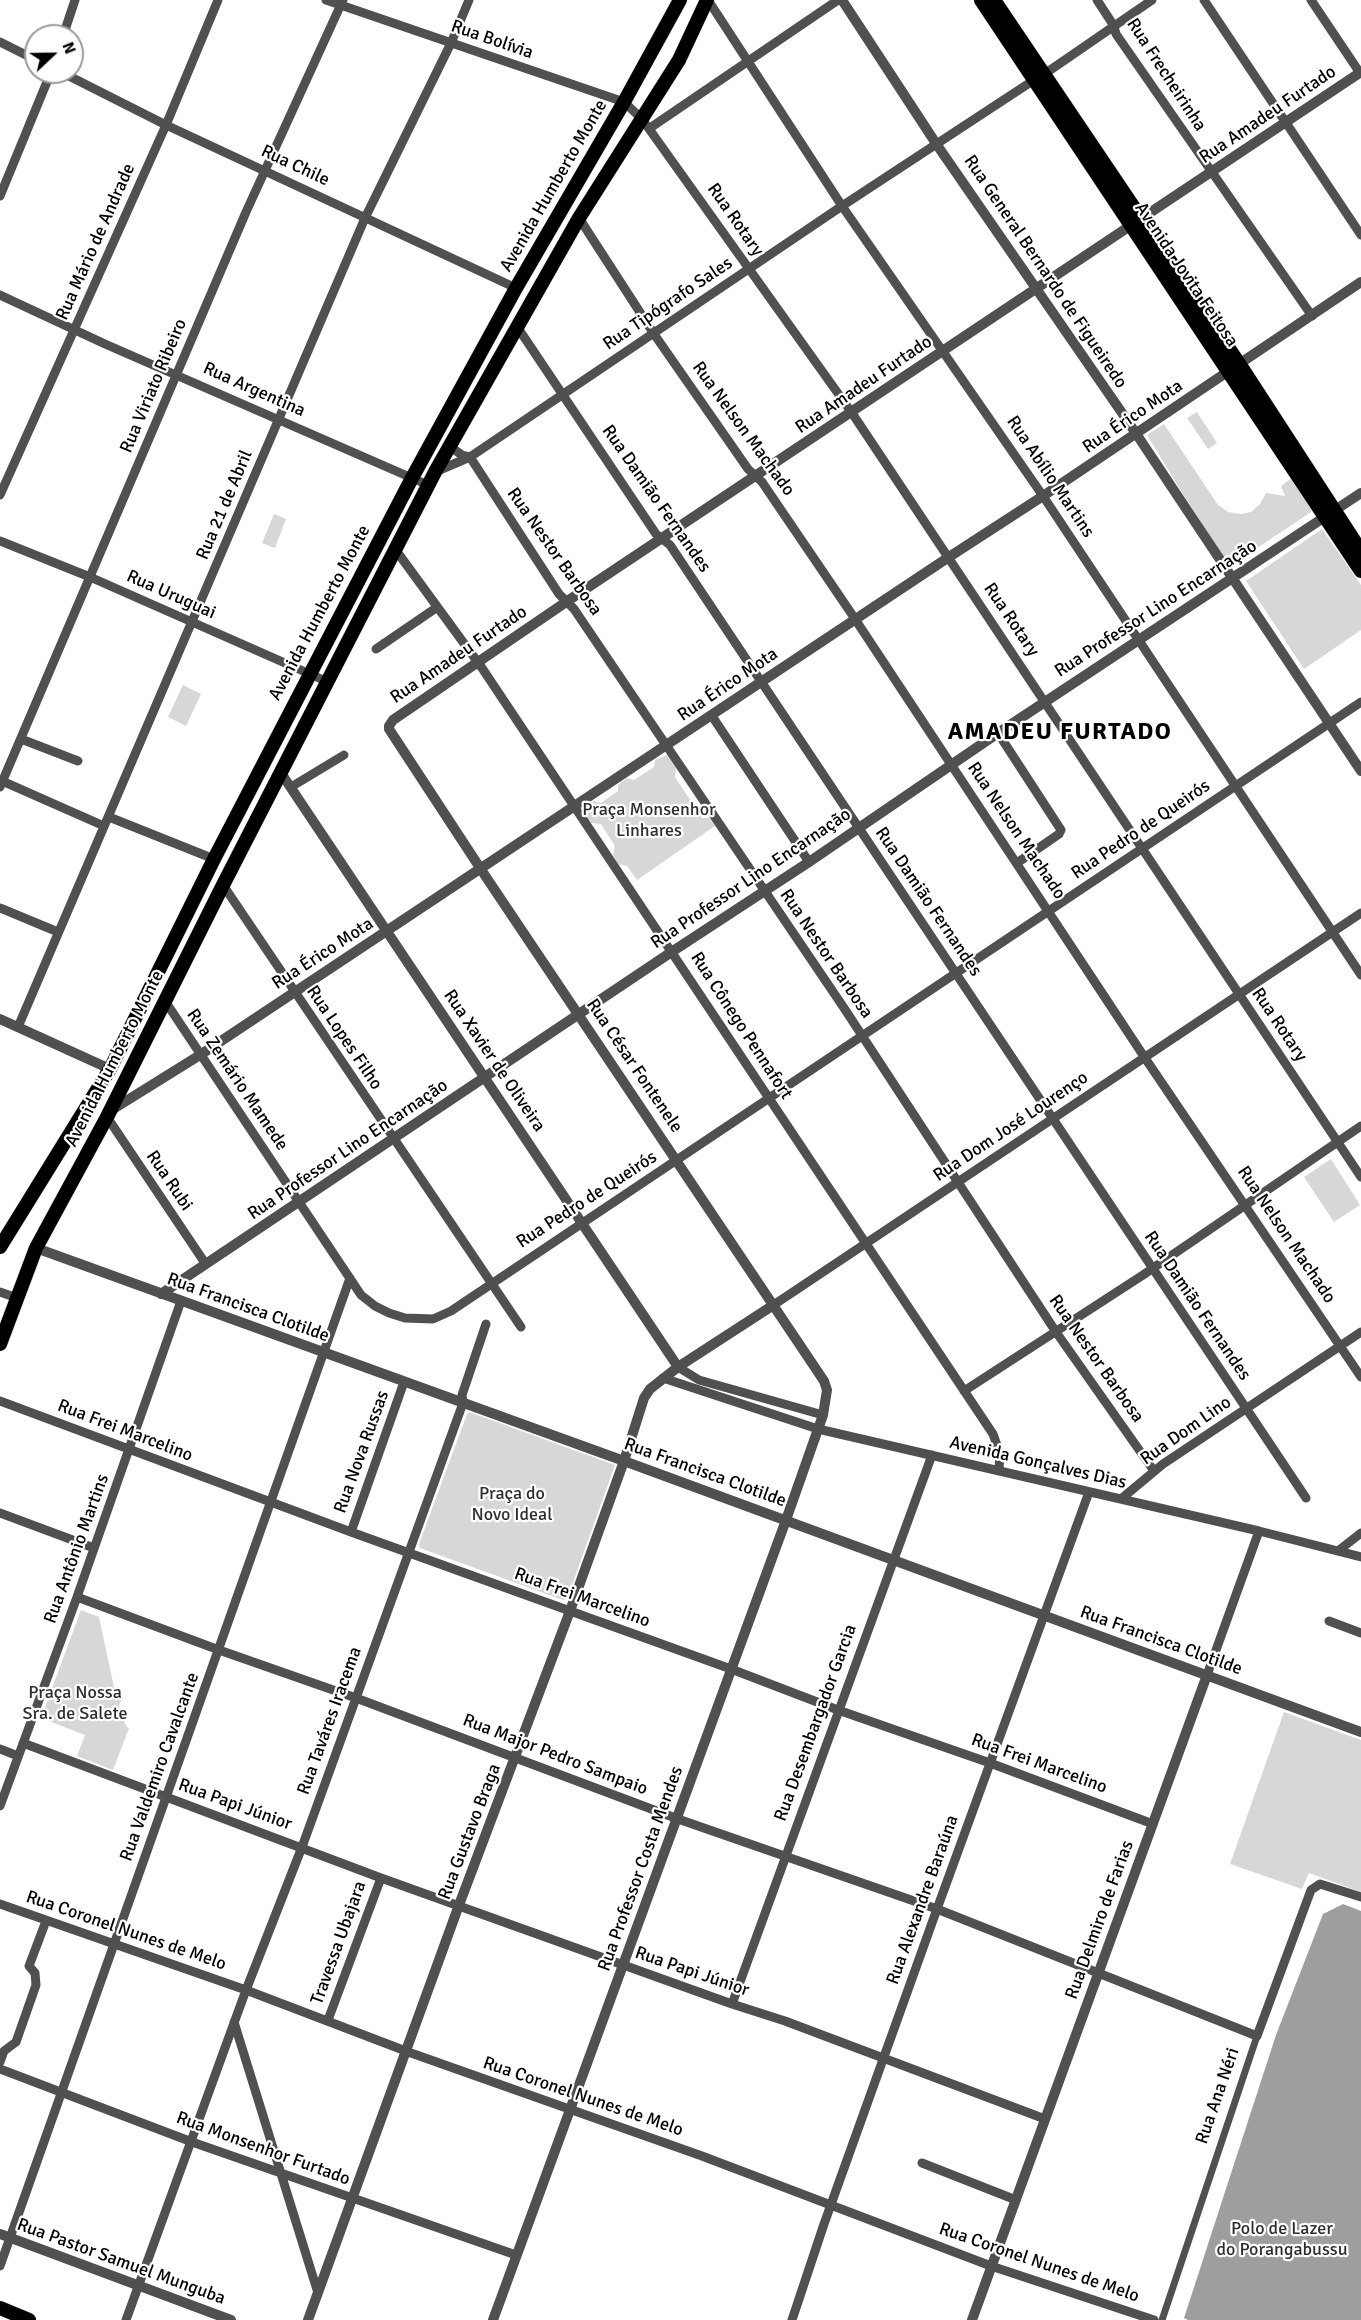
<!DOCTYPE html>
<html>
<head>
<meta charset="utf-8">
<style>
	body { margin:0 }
	#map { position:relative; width:1361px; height:2320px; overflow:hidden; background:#fff; font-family:Signika,sans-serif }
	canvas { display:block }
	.north { position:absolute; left:24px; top:24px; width:60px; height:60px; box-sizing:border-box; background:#fff; border:2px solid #999; border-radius:50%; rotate:68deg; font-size:16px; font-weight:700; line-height:24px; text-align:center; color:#000 }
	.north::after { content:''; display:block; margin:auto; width:21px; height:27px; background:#000; clip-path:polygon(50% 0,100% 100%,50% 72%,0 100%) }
</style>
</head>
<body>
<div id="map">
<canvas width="1361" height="2320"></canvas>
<div class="north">N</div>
</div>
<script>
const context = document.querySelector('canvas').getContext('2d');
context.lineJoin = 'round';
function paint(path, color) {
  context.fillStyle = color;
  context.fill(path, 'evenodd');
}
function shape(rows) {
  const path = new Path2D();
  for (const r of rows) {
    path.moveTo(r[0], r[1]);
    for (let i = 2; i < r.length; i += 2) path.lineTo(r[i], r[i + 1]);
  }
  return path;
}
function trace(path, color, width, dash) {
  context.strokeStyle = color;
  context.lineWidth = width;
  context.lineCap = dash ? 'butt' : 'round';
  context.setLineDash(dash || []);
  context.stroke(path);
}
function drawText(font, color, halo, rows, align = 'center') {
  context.font = font + ' Signika,sans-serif';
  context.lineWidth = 4.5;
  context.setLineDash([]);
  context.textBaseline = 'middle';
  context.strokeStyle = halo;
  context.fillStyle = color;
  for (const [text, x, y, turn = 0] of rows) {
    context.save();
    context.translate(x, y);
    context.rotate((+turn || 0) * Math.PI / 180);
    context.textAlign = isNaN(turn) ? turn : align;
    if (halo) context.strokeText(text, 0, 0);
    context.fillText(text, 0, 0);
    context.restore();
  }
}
paint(shape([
	[1197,412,1217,443,1208,449,1187,418],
	[1164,424,1218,505,1228,512,1241,514,1251,512,1260,504,1266,493,1285,496,1281,486,1292,478,1312,508,1311,512,1230,566,1183,494,1147,435],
	[274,514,286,519,275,548,262,543],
	[1322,529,1361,585,1361,630,1304,669,1246,581],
	[183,685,201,694,186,726,168,717],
	[667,755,676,768,675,777,702,818,709,818,715,826,637,880,627,866,618,864,613,855,615,846,601,824,591,823,585,816,585,807,594,801,601,803,618,791,618,785,627,778,634,780,654,767,655,760],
	[1331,1159,1360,1205,1334,1222,1304,1177],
	[469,1412,615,1465,567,1599,563,1600,420,1548,419,1544,467,1414],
	[81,1610,99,1617,115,1692,123,1695,119,1706,126,1726,129,1728,113,1770,77,1756,85,1735,41,1718],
	[1284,1712,1361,1740,1361,1892,1309,1873,1302,1889,1230,1864]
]), '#d7d7d7');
paint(shape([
	[1343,1904,1361,1911,1361,2320,1188,2320,1184,2318,1276,2035,1323,1914]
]), '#9e9e9e');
const primary = shape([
	[981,0,1361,571],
	[994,0,1240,365,1361,551],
	[0,1247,110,1069,214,859,412,478,516,288,624,102,680,0],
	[0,1344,36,1248,107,1117,223,885,435,472,579,218,679,60,707,0],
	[0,2308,29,2320]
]);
trace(primary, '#dbdbdb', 15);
trace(shape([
	[1162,2320,1257,2036]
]), '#505050', 7);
trace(shape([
	[326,0,624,102,642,119,852,413,1361,1177],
	[708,0,842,206,1043,496,1361,975],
	[1097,0,1114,26,1116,34,1312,316],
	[1204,0,1361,235],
	[1311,0,1360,73],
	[63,36,75,0],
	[0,42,36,60],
	[61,72,166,125,516,288],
	[1043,75,1152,0],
	[650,128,838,0],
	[0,196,51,72],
	[579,218,654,334,748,469,762,482,851,613,1145,1058,1361,1377],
	[0,295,105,344,428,485],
	[518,328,656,534,670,545,1306,1498],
	[449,446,462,455,470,457,559,594,574,609,844,1008,1056,1332,1154,1471],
	[435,472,470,457,842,206,1034,80],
	[0,495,166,125,218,0],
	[0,541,90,577,328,682],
	[395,549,482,668,993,1434,1000,1454,999,1470],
	[376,649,436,608],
	[712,716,809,862],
	[998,733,1061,830,1059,834,1017,863],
	[21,739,78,761],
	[0,780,104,826],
	[0,787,246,212,343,0],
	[291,787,344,755],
	[109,817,214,859],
	[223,885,521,1327],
	[0,908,58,932],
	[165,1001,361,1295,375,1306,389,1313,405,1318,433,1319,451,1311,1361,702],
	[18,1027,365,218,451,43,469,0],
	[107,1117,205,1263],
	[0,1292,17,1298],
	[772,1306,1361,913],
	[678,1367,699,1380,823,1415],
	[663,1378,818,1429,1259,1531,1361,1557],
	[964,1391,1143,1275,1361,1126],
	[0,1401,351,1532,731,1669,838,1710,990,1763,1153,1824],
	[1121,1499,1163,1464,1361,1332],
	[0,1513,94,1548],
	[351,1532,404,1382],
	[1338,1551,1361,1533],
	[77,1597,219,1650,356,1698,678,1819,937,1909,1257,2036,1311,1890,1320,1884,1361,1897],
	[1329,1621,1361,1633],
	[1207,1675,1259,1531],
	[23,1743,381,1878,732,2004,785,2021,1045,2119],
	[0,1749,18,1756],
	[0,1806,77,1597,181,1301],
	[0,1904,246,1990,411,2053,702,2156,991,2266,1154,2320],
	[732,2004,932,1455],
	[328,2020,381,1878],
	[234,2022,318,2293],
	[0,2062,4,2051,16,2042,36,1985,35,1973,29,1966,46,1921],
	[0,2069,192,2142,516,2255],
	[922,2163,1016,2200],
	[0,2266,350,1278],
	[126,2320,246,1990,302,1847,463,1403,462,1395,486,1324],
	[792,2320,824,2224,937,1909,1089,1492]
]), '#505050', 9);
trace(shape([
	[842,0,937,145,1129,423,1361,771],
	[281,773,678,1367],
	[0,1019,110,1069],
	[110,1111,200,1055,949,557,1043,496,1361,282],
	[36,1248,624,1461,1361,1732],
	[161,1294,673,951,809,862,998,733,1361,493],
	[0,2234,231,2320],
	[308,2320,459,1905,570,1611,624,1461,644,1398,650,1389,678,1367,772,1306],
	[493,2320,786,1520,823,1415,827,1390,824,1381,486,877,389,729,389,726,393,720,572,598,1361,72],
	[972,2320,1207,1675]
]), '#505050', 10);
trace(primary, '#000', 14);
drawText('18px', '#000', '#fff', [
	["Rua Bolívia",492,40,19],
	["Rua Frecheirinha",1166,75,57],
	["Rua Amadeu Furtado",1268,115,-34],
	["Rua Chile",295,166,25],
	["Avenida Humberto Monte",554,186,-60],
	["Rua Rotary",735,220,55],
	["Rua Mário de Andrade",96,242,-66],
	["Rua General Bernardo de Figueiredo",1045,272,56],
	["Avenida Jovita Feitosa",1186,275,56],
	["Rua Tipógrafo Sales",668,304,-34],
	["Rua Amadeu Furtado",864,385,-34],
	["Rua Viriato Ribeiro",154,386,-67],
	["Rua Argentina",254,390,24],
	["Rua Érico Mota",1133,417,-34],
	["Rua Nelson Machado",743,429,54],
	["Rua Abílio Martins",1050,477,56],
	["Rua Damião Fernandes",656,499,55],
	["Rua 21 de Abril",225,505,-67],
	["Rua Nestor Barbosa",554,552,55],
	["Rua Uruguai",171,595,24],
	["Rua Professor Lino Encarnação",1156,609,-33],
	["Avenida Humberto Monte",320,613,-62],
	["Rua Rotary",1011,620,56],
	["Rua Amadeu Furtado",459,655,-34],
	["Rua Érico Mota",728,685,-34],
	["Rua Pedro de Queirós",1141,830,-34],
	["Rua Nelson Machado",1016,831,56],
	["Rua Professor Lino Encarnação",751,879,-34],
	["Rua Damião Fernandes",928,902,56],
	["Rua Érico Mota",323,954,-33],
	["Rua Nestor Barbosa",826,954,56],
	["Rua Rotary",1279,1025,56],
	["Rua Cônego Pennafort",741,1026,57],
	["Rua Lopes Filho",344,1038,56],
	["Avenida Humberto Monte",115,1059,-63],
	["Rua Xavier de Oliveira",494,1061,56],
	["Rua César Fontenele",634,1066,56],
	["Rua Zemário Mamede",237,1080,56],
	["Rua Dom José Lourenço",1011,1127,-34],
	["Rua Professor Lino Encarnação",348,1150,-34],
	["Rua Rubi",169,1181,56],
	["Rua Pedro de Queirós",587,1200,-33],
	["Rua Nelson Machado",1286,1235,56],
	["Rua Damião Fernandes",1197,1306,56],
	["Rua Francisca Clotilde",248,1308,20],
	["Rua Nestor Barbosa",1096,1359,55],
	["Rua Frei Marcelino",125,1431,21],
	["Rua Dom Lino",1186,1431,-35],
	["Rua Nova Russas",362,1452,-70],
	["Avenida Gonçalves Dias",1038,1463,13],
	["Rua Francisca Clotilde",705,1473,20],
	["Rua Antônio Martins",77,1549,-70],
	["Rua Frei Marcelino",582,1598,20],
	["Rua Francisca Clotilde",1161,1641,20],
	["Rua Taváres Iracema",330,1721,-70],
	["Rua Desembargador Garcia",816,1723,-70],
	["Rua Major Pedro Sampaio",555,1755,21],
	["Rua Frei Marcelino",1039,1764,20],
	["Rua Valdemiro Cavalcante",160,1767,-70],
	["Rua Papi Júnior",235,1805,20],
	["Rua Gustavo Braga",470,1832,-69],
	["Rua Professor Costa Mendes",641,1869,-70],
	["Rua Alexandre Baraúna",923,1900,-70],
	["Rua Delmiro de Farias",1100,1920,-70],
	["Rua Coronel Nunes de Melo",126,1931,19],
	["Travessa Ubajara",339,1943,-70],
	["Rua Papi Júnior",692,1972,19],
	["Rua Ana Néri",1218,2096,-71],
	["Rua Coronel Nunes de Melo",583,2097,19],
	["Rua Monsenhor Furtado",263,2149,20],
	["Rua Pastor Samuel Munguba",121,2262,20],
	["Rua Coronel Nunes de Melo",1039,2263,19]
]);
drawText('18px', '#2e2e2e', '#fff', [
	["Praça Monsenhor",649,810],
	["Linhares",649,831],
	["Praça do",512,1494],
	["Novo Ideal",512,1515],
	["Praça Nossa",75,1693],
	["Sra. de Salete",75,1714],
	["Polo de Lazer",1282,2229],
	["do Porangabussu",1282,2250]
]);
context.letterSpacing = '1.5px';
drawText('bold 24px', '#000', '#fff', [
	["AMADEU FURTADO",1060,733]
]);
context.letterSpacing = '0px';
</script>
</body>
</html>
